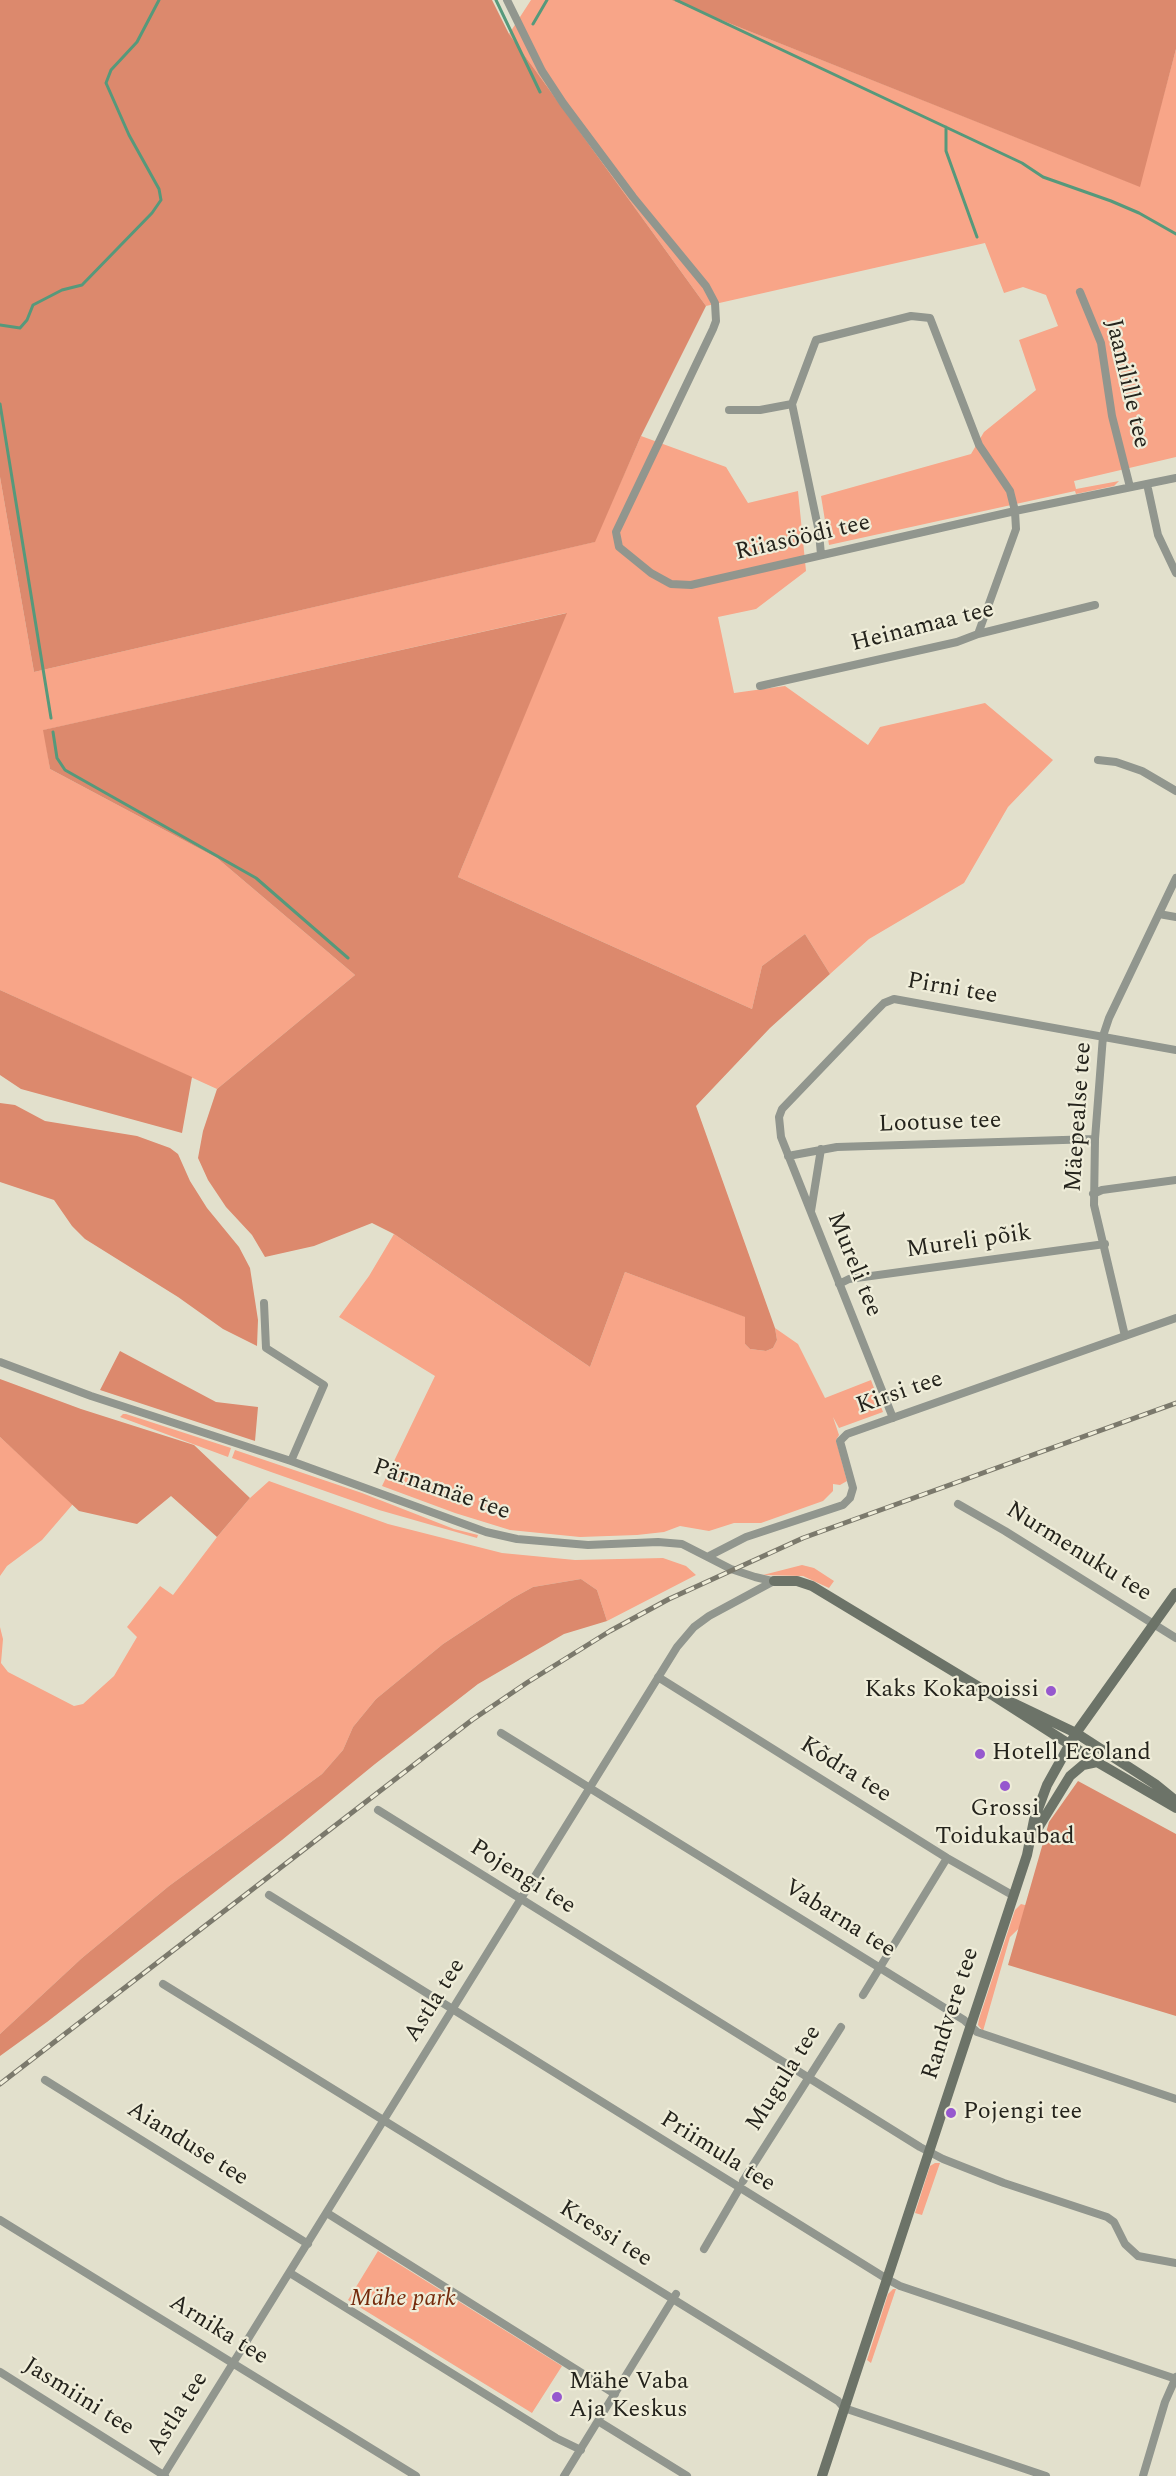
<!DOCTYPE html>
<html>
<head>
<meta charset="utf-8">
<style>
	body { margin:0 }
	canvas { display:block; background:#e2e0cc }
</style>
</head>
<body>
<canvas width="1176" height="2476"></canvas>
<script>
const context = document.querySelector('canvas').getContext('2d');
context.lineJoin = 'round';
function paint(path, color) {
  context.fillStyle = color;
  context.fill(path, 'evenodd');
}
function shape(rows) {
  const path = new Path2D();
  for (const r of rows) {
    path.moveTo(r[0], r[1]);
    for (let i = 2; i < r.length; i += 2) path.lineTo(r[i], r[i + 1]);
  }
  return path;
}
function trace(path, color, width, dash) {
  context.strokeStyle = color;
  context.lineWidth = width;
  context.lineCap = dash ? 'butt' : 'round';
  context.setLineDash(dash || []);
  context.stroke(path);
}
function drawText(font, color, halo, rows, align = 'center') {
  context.font = font + ' Spectral,serif';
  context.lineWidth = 4.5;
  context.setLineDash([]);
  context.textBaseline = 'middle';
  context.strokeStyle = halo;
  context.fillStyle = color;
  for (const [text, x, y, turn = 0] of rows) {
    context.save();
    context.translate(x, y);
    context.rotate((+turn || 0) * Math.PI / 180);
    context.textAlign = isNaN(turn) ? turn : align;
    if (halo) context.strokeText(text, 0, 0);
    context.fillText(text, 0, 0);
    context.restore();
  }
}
paint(shape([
	[531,0,671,0,1139,186,1176,49,1176,457,1074,481,1076,489,1119,481,1114,486,1076,494,1075,491,829,545,821,496,971,454,984,432,1036,390,1019,340,1058,326,1046,295,1023,287,1004,293,985,243,706,306,509,34],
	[641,436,726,467,748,503,798,491,806,571,756,609,718,617,734,693,785,686,868,745,880,727,985,703,1053,760,1008,807,964,883,869,939,830,974,805,934,762,966,752,1009,458,877,566,613,44,730,50,769,217,858,355,975,217,1089,0,990,0,477,34,672,594,542],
	[394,1234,590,1367,625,1272,746,1317,745,1344,750,1349,766,1351,773,1348,777,1340,775,1328,798,1344,825,1398,871,1380,883,1412,839,1428,833,1417,839,1435,836,1440,847,1481,840,1485,833,1484,833,1491,823,1501,761,1523,734,1523,709,1531,680,1526,664,1532,637,1535,580,1537,510,1530,455,1513,382,1486,435,1376,339,1317,369,1276],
	[123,1414,126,1414,231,1448,228,1457,120,1417],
	[0,1437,73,1504,42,1540,7,1566,0,1576],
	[235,1450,362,1493,454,1529,478,1535,477,1538,379,1510,271,1472,232,1458],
	[269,1481,388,1524,502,1553,575,1560,663,1558,686,1566,696,1575,607,1621,597,1590,581,1579,533,1587,513,1598,443,1644,376,1699,353,1727,343,1750,322,1774,169,1886,82,1958,0,2034,0,1627,3,1639,1,1663,8,1672,74,1706,83,1704,114,1676,137,1637,127,1627,160,1586,173,1595,217,1537,250,1498],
	[802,1565,814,1568,834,1581,829,1588,803,1576,763,1575],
	[1021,1904,1039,1909,1010,1937,983,2031,978,2025,979,2019,1015,1910],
	[935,2163,940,2163,922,2215,915,2213,930,2166],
	[378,2251,562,2366,532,2413,348,2300],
	[893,2289,896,2289,871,2363,867,2360,888,2294]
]), '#f8a588');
paint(shape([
	[0,0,492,0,509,34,706,306,641,436,595,542,34,672,0,477],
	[671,0,1176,0,1176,49,1140,187],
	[567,613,458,877,752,1009,762,966,805,934,830,974,770,1028,696,1106,775,1328,777,1340,773,1348,766,1351,750,1349,745,1344,745,1317,625,1272,590,1367,394,1234,372,1223,314,1246,265,1257,252,1235,226,1207,208,1180,198,1158,203,1131,217,1089,355,975,217,858,50,769,43,730],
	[0,990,192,1077,182,1133,21,1089,0,1075],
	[0,1103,15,1105,45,1121,137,1136,170,1148,178,1154,190,1181,207,1208,239,1247,250,1268,258,1320,257,1346,223,1329,178,1297,85,1239,72,1226,54,1200,0,1182],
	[120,1351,216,1402,258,1407,255,1441,100,1390],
	[0,1379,81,1409,194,1445,250,1498,217,1537,171,1496,137,1524,79,1511,0,1437],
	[581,1579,597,1590,607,1621,564,1634,478,1684,375,1764,282,1840,47,2022,0,2056,0,2034,82,1958,169,1886,322,1774,343,1750,353,1727,376,1699,443,1644,513,1598,533,1587],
	[1078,1781,1176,1834,1176,2016,1008,1965,1049,1822]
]), '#dc896d');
trace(shape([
	[496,0,540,92],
	[676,0,1022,163,1043,177,1111,201,1139,213,1176,234],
	[533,24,547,0],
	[946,127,946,151,977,237],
	[0,325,20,328,27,320,33,305,62,290,82,285,152,213,161,200,159,189,129,135,106,83,111,70,137,42,159,0],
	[0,404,51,718],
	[53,732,57,758,65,770,256,878,348,958]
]), '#56997b', 3);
trace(shape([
	[507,0,542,71,563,103,633,197,706,286,715,303,716,321,713,329,616,532,619,547,651,573,671,584,691,585,1015,511,1176,478],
	[1080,292,1101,343,1112,416,1130,487],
	[729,410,760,410,792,404],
	[1147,484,1158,535,1176,573],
	[821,555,819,532,792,404,816,340,911,316,930,318,979,445,1010,491,1015,511,1016,529,978,634],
	[760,686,957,642,978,634,1095,605],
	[1098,760,1116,762,1142,771,1176,791],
	[1159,914,1176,917],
	[788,1156,837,1147,1095,1139],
	[1093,1194,1102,1190,1176,1180],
	[811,1211,821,1149],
	[839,1284,849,1279,1105,1244],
	[264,1303,266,1348,324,1385,291,1461],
	[1125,1336,1094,1205,1095,1139,1103,1036,1109,1018,1176,878],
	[0,1362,91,1396,291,1461,486,1532,517,1539,588,1545,658,1542,682,1544,731,1569,755,1577,772,1581],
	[893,1418,781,1137,779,1117,782,1109,875,1012,884,1003,894,999,1176,1050],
	[958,1504,1005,1531,1176,1638],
	[709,1556,746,1537,843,1505,850,1498,853,1488,840,1441,847,1434,1176,1318],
	[658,1677,947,1858,1014,1896],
	[501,1733,964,2020,977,2032,1176,2099],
	[378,1810,920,2147,943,2159,1004,2183,1107,2217,1114,2222,1125,2244,1138,2256,1176,2263],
	[269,1895,887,2279,900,2286,1176,2379],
	[163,1984,838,2401,844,2408,1046,2476],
	[863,1995,947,1858],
	[45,2080,308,2244],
	[743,2181,841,2027],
	[327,2213,615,2394],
	[0,2220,416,2476],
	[704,2249,739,2189],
	[290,2273,556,2438,581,2450],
	[0,2372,165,2476],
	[598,2421,687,2476],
	[163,2476,677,1647,694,1627,709,1616,774,1581],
	[564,2476,676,2294],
	[1143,2476,1165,2402,1176,2377]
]), '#91968e', 8);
trace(shape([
	[774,1581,797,1581,812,1586,994,1696,1097,1762,1176,1808],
	[1011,1702,1076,1733,1155,1784,1176,1801],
	[1035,1833,1070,1776,1083,1765,1097,1762],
	[822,2476,1027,1855,1034,1820,1047,1785,1076,1733,1176,1593]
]), '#6c7368', 10);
const rail = shape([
	[0,2084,472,1720,528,1682,610,1631,669,1599,803,1538,1176,1403]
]);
trace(rail, '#7b796c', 5);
trace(rail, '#efedd9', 3, [9]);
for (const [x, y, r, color] of [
	[1051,1691,6,"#9658ce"],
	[980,1754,6,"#9658ce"],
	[1005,1786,6,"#9658ce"],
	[951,2113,6,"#9658ce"],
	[557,2397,6,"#9658ce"]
]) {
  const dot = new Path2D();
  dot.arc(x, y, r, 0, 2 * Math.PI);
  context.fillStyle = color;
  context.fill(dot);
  trace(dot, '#efedd9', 2);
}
drawText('24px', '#24231c', '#efedd9', [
	["Jaanilille tee",1126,384,77],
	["Riiasöödi tee",803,539,-13],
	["Heinamaa tee",923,628,-14],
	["Pirni tee",952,990,10],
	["Mäepealse tee",1080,1117,-86],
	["Lootuse tee",940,1124,-2],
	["Mureli põik",969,1243,-8],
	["Mureli tee",853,1265,68],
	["Kirsi tee",900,1394,-19],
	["Pärnamäe tee",441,1491,19],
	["Nurmenuku tee",1078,1553,32],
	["Kõdra tee",845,1771,32],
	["Pojengi tee",522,1878,32],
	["Vabarna tee",839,1920,32],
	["Astla tee",436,2001,-58],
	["Randvere tee",952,2014,-72],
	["Mugula tee",785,2079,-58],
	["Aianduse tee",187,2145,32],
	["Priimula tee",717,2153,32],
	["Kressi tee",605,2235,32],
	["Arnika tee",218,2331,32],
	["Jasmiini tee",78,2398,32],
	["Astla tee",179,2414,-58]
]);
drawText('24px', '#24231c', '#efedd9', [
	["Kaks Kokapoissi",1039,1691,"right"],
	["Hotell Ecoland",992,1754],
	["Grossi",1005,1810,"center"],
	["Toidukaubad",1005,1838,"center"],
	["Pojengi tee",963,2113],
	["Mähe Vaba",569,2383],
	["Aja Keskus",569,2411]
], 'left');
drawText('italic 24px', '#742a0c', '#efedd9', [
	["Mähe park",403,2300]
]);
</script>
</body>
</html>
